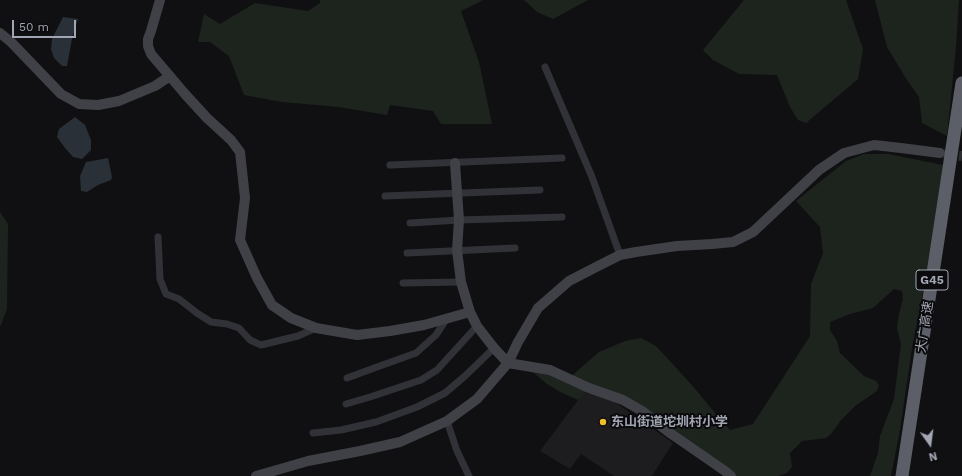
<!DOCTYPE html>
<meta charset="utf-8">
<style>
body{margin:0}
#map{position:relative;width:962px;height:476px;overflow:hidden;background:#101012;font-family:"Work Sans",sans-serif}
canvas{display:block}
.north{position:absolute;left:910px;top:424px;width:40px;height:40px;-webkit-text-stroke:3px #0b0b0d;paint-order:stroke;rotate:166deg;font-size:11px;font-weight:700;line-height:16px;text-align:center;color:#a2a5b2}
.north::after{content:'';display:block;margin:auto;width:14px;height:18px;background:#a2a5b2;clip-path:polygon(50% 0,100% 100%,50% 72%,0 100%)}
.scale{position:absolute;left:12px;top:20px;width:64px;height:18px;box-sizing:border-box;border:2px solid #a2a5b2;border-top:0;padding-left:5px;font-size:12px;line-height:14px;white-space:nowrap;color:#a2a5b2;-webkit-text-stroke:3px #0b0b0d;paint-order:stroke}
</style>
<div id="map">
<canvas width="962" height="476"></canvas>
<div class="north">N</div>
<div class="scale">50 m</div>
</div>
<script>
const ctx = document.querySelector('canvas').getContext('2d');
ctx.lineJoin = 'round';
function fillPath(path, color) { ctx.fillStyle = color; ctx.fill(path, 'evenodd'); }
const toPath = rows => new Path2D(rows.map(r => 'M' + r).join(''));
function strokePath(path, color, width, dash) { ctx.strokeStyle = color; ctx.lineWidth = width; ctx.lineCap = dash ? 'butt' : 'round'; ctx.setLineDash(dash || []); ctx.stroke(path); }
function write(font, color, halo, rows, align = 'center') {
  ctx.font = font + ' "Work Sans","Noto Sans SC",sans-serif'; ctx.lineWidth = 4; ctx.setLineDash([]); ctx.textBaseline = 'middle'; ctx.strokeStyle = halo; ctx.fillStyle = color; for (const [text, x, y, turn = 0] of rows) {
    ctx.save(); ctx.translate(x, y); ctx.rotate((+turn || 0) * Math.PI / 180); ctx.textAlign = isNaN(turn) ? turn : align; if (halo) ctx.strokeText(text, 0, 0); ctx.fillText(text, 0, 0); ctx.restore();
  }
}
fillPath(toPath([
 [584,392,615,402,673,443,652,476,614,476,581,454,570,469,540,451]
]), '#1d1c1f');
fillPath(toPath([
 [320,0,483,0,461,11,479,62,492,124,441,124,433,111,390,105,387,115,339,107,282,102,244,95,229,56,210,42,198,42,204,14,220,24,255,3,308,11,320,3],
 [524,0,588,0,553,19,537,12],
 [744,0,846,0,863,49,858,79,806,123,798,120,790,107,777,75,739,74,713,60,703,50],
 [875,0,959,0,956,47,947,136,922,123,919,97,907,80,887,47],
 [864,154,888,154,943,165,927,272,912,348,900,430,891,476,870,476,878,453,880,436,894,399,901,344,897,328,899,314,903,299,902,291,894,289,873,308,850,314,830,322,830,330,837,341,840,353,864,376,876,381,879,385,877,391,855,406,841,420,831,434,826,438,802,441,790,453,792,467,787,473,778,476,731,476,642,411,589,388,578,400,560,392,547,384,529,369,568,379,599,352,625,341,641,338,656,346,691,384,715,413,730,430,753,424,810,336,811,284,823,253,820,227,796,201,846,161],
 [0,212,8,224,7,309,0,327]
]), '#1d241e');
fillPath(toPath([
 [63,17,78,19,72,39,67,66,62,66,54,58,51,49,52,39],
 [75,117,85,125,91,140,91,150,82,159,73,157,65,148,57,137,59,129],
 [108,158,112,177,111,180,98,185,87,192,81,191,80,176,86,162]
]), '#293037');
strokePath(toPath([
 [944,154,962,156]
]), '#2d2e32', 10, [10, 5]);
strokePath(toPath([
 [545,67,592,177,620,255],
 [390,165,562,158],
 [385,196,540,190],
 [410,223,459,220,562,217],
 [158,237,160,279,166,294,179,299,197,313,211,322,227,324,239,328,250,340,261,345,298,336,316,328],
 [407,253,515,248],
 [403,283,461,282],
 [347,378,377,367,416,353,436,335,447,318],
 [346,404,370,397,421,380,437,370,477,326],
 [447,421,457,451,469,476],
 [313,433,341,430,376,422,417,407,445,393,465,376,494,348]
]), '#313237', 7);
strokePath(toPath([
 [160,0,151,31,148,39,148,46,151,54,185,94,207,118,231,140,240,152,245,198,240,240,257,278,272,305,291,318,316,328,357,335,390,331,424,325,470,312],
 [0,33,11,42,61,94,79,104,98,105,119,101,155,86,170,76],
 [455,163,459,220,457,250,461,282,470,312,477,326,494,348,508,363,550,370,589,388,623,400,642,411,670,433,725,471,731,476],
 [256,476,308,461,360,451,400,442,447,421,477,399,508,363,518,342,538,308,569,281,604,263,620,255,636,252,677,246,712,244,733,242,753,232,819,170,844,153,874,145,901,148,940,153]
]), '#3f4147', 10);
strokePath(toPath([
 [902,476,962,83]
]), '#5d5f68', 13);
for (const [x, y, r, color] of [
 [603,422,4,"#efbe2b"]
]) { const dot = new Path2D(); dot.arc(x, y, r, 0, 2 * Math.PI); ctx.fillStyle = color; ctx.fill(dot); strokePath(dot, '#0b0b0d', 1.5); }
for (const [x, y, w] of [
 [932,280,32]
]) { const box = new Path2D(); box.roundRect(x - w / 2, y - 10, w, 20, 3); ctx.fillStyle = '#0b0b0d'; ctx.fill(box); strokePath(box, '#a2a5b2', 1); }
write('bold 12px', '#a2a5b2', null, [
 ["G45",932,280]
]);
write('13px', '#a2a5b2', '#0b0b0d', [
 ["大广高速",925,327,-81]
]);
write('bold 13px', '#a2a5b2', '#0b0b0d', [
 ["东山街道坨圳村小学",611,422]
], 'left');
</script>
